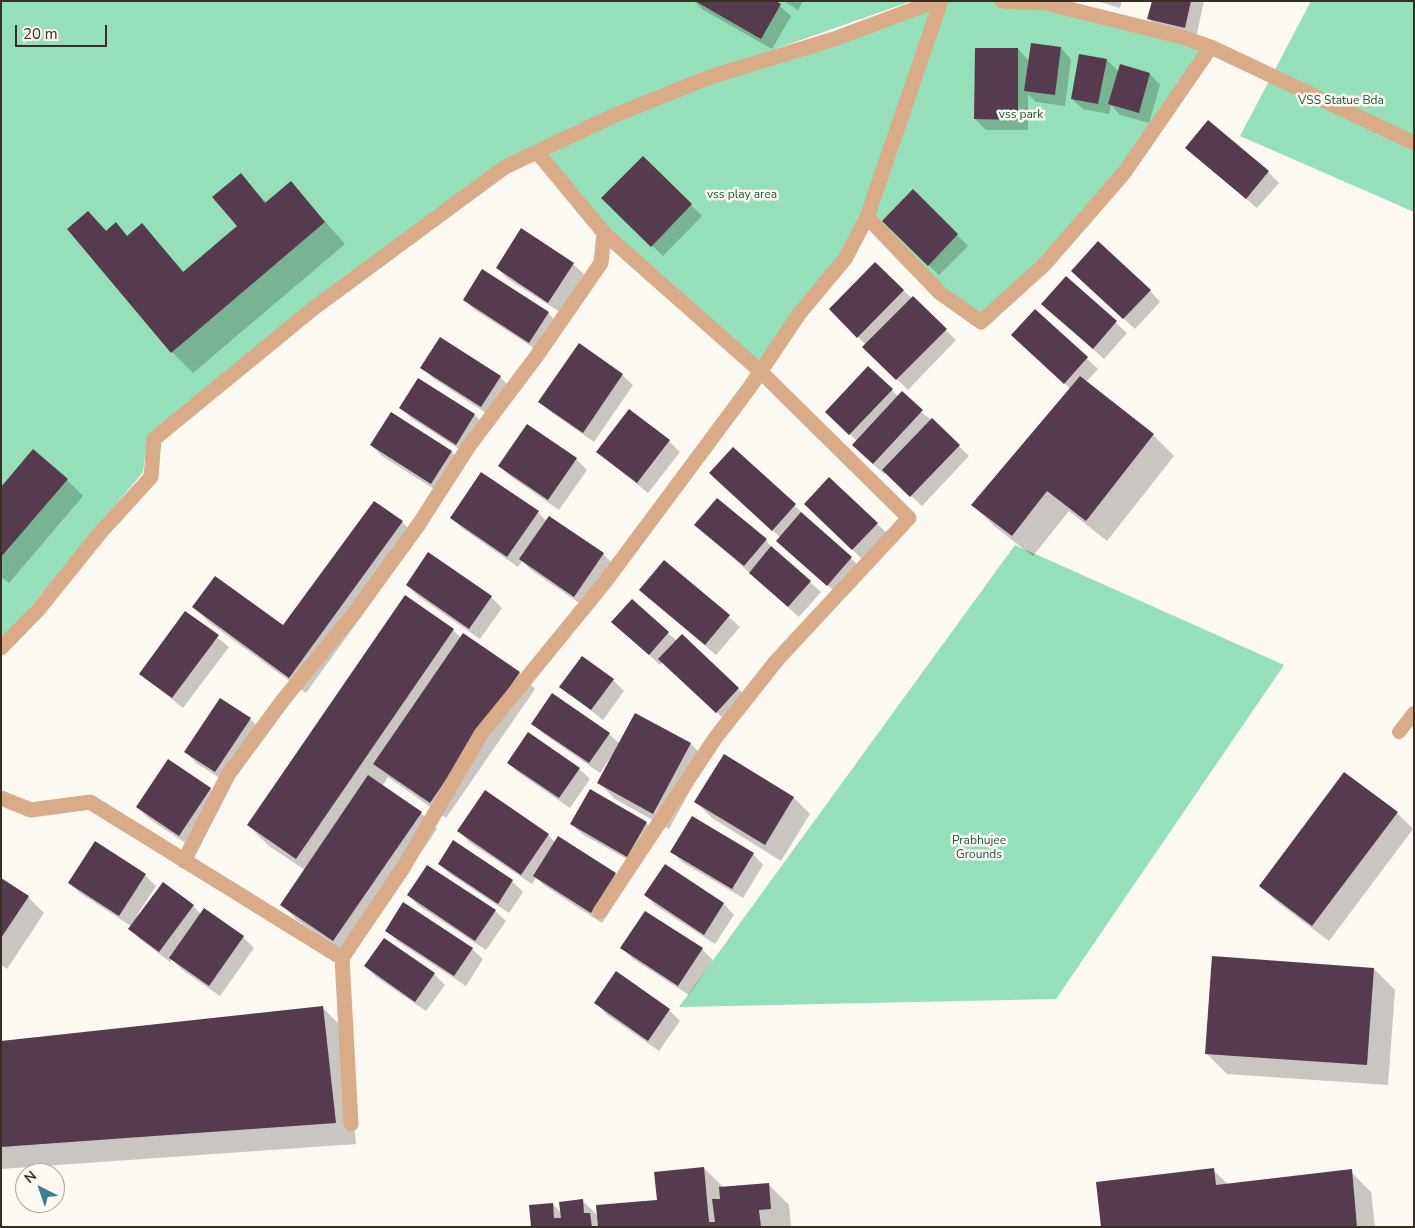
<!DOCTYPE html>
<style>
body{margin:0}
#map{position:relative;width:1415px;height:1228px;overflow:hidden;background:#fcf8f2;font-family:"Nunito Sans",sans-serif}
canvas{display:block}
.frame{position:absolute;inset:0;border:2px solid #362f22;pointer-events:none}
.north{position:absolute;left:15px;top:1163px;width:50px;height:50px;box-sizing:border-box;background:#fcf8f2;border:1px solid #ada89f;border-radius:50%;rotate:319deg;font-size:14px;font-weight:700;line-height:20px;text-align:center;color:#362f22}
.north::after{content:'';display:block;margin:auto;width:18px;height:22px;background:#3c7d90;clip-path:polygon(50% 0,100% 100%,50% 72%,0 100%)}
.scale{position:absolute;left:15px;top:25px;width:92px;height:22px;box-sizing:border-box;border:2px solid #362f22;border-top:0;padding-left:6px;font-size:15px;line-height:18px;white-space:nowrap;color:#362f22;-webkit-text-stroke:4px #fcf8f2;paint-order:stroke}
</style>
<div id="map">
<canvas width="1415" height="1228"></canvas>
<div class="frame"></div>
<div class="north">N</div>
<div class="scale">20 m</div>
</div>
<script>
const ctx = document.querySelector('canvas').getContext('2d');
ctx.lineJoin = 'round';
function fillPath(path, color) { ctx.fillStyle = color; ctx.fill(path, 'evenodd'); }
const toPath = rows => new Path2D(rows.map(r => 'M' + r).join(''));
function strokePath(path, color, width, dash) { ctx.strokeStyle = color; ctx.lineWidth = width; ctx.lineCap = dash ? 'butt' : 'round'; ctx.setLineDash(dash || []); ctx.stroke(path); }
function write(font, color, halo, rows, align = 'center') {
  ctx.font = font + ' "Nunito Sans",sans-serif'; ctx.lineWidth = 5; ctx.setLineDash([]); ctx.textBaseline = 'middle'; ctx.strokeStyle = halo; ctx.fillStyle = color; for (const [text, x, y, turn = 0] of rows) {
    ctx.save(); ctx.translate(x, y); ctx.rotate((+turn || 0) * Math.PI / 180); ctx.textAlign = isNaN(turn) ? turn : align; if (halo) ctx.strokeText(text, 0, 0); ctx.fillText(text, 0, 0); ctx.restore();
  }
}
fillPath(toPath([
 [1,1,912,1,744,60,575,126,329,289,147,439,143,472,1,642],
 [941,1,1061,1,1209,47,1163,112,1078,221,979,321,867,217],
 [1311,1,1414,1,1414,212,1240,136],
 [936,5,867,206,841,256,759,365,606,231,540,152,704,85],
 [1015,545,1284,665,1056,999,679,1007]
]), '#96e0b9');
fillPath(toPath([
 [694,1,774,1,791,16,772,49,702,9],
 [784,1,803,1,798,10],
 [1097,1,1122,1,1120,8],
 [1153,1,1204,1,1196,38,1159,29,1149,19],
 [1061,48,1071,59,1065,106,1036,102,1028,94,1028,130,986,130,975,119,1018,49,1029,61],
 [1107,60,1119,72,1150,74,1160,85,1149,123,1120,115,1111,105,1109,114,1083,109,1072,99],
 [643,158,702,216,663,256,603,198],
 [1198,158,1268,172,1279,183,1257,208],
 [240,175,267,203,291,183,345,244,193,373,172,352,88,212,107,231,116,224,128,237,142,225,184,272,239,227],
 [913,191,968,246,939,275,883,221],
 [573,264,584,274,560,312,508,279,497,268],
 [875,264,956,340,908,390,864,347,866,345,830,309],
 [1066,278,1127,333,1104,359,1043,304],
 [1083,282,1150,291,1160,302,1135,329],
 [464,300,548,313,559,324,540,352,475,310],
 [1035,311,1098,369,1086,382,1153,435,1174,456,1107,541,1069,511,1033,556,994,526,973,505,1071,389,1023,346],
 [868,367,899,397,932,420,969,456,922,506,886,472,884,474,864,456,857,441,838,423],
 [422,368,500,377,511,388,492,417,433,378],
 [622,375,633,385,594,442,551,412,540,402],
 [419,379,475,415,485,426,467,454,411,418,400,407],
 [392,414,452,452,462,463,442,494,382,456,371,445],
 [669,441,680,452,648,493,597,452],
 [733,448,862,569,839,595,788,551,780,537,721,484],
 [576,459,587,470,559,510,510,476,499,466],
 [67,480,83,496,9,583,1,577,1,489],
 [538,512,546,521,603,554,614,565,585,607,531,570,522,561,518,567,462,528,451,518],
 [816,515,877,524,888,534,863,560],
 [402,522,418,538,306,693,210,623,194,607,283,627],
 [696,525,766,540,775,552,821,592,799,617],
 [664,561,740,627,716,655,640,590],
 [407,585,491,597,502,608,480,639,418,596],
 [632,601,677,641,682,636,749,699,728,723,663,662,660,665,624,632],
 [186,613,229,647,183,708,140,674],
 [453,630,461,638,519,673,535,689,446,818,388,777,382,786,421,813,437,829,350,957,297,920,281,904,305,870,269,846,248,825],
 [613,680,624,691,603,720,560,686],
 [636,715,691,744,707,760,669,829,615,799,599,783,612,759,610,758,600,773,544,734,533,724,609,734,620,744],
 [250,719,261,730,226,782,196,763,186,752],
 [724,756,794,798,810,814,781,861,712,818,696,802],
 [168,761,210,789,221,800,190,846,148,818,137,807],
 [508,763,579,769,590,779,570,808,519,773],
 [590,791,646,823,657,834,639,866,582,834,571,824],
 [1397,813,1413,829,1329,941,1277,902,1261,886],
 [459,831,548,835,556,843,559,838,615,874,626,885,602,923,545,886,536,878,532,884,469,842],
 [453,842,512,881,523,892,509,913,450,874,439,863],
 [672,851,753,854,763,865,743,898,682,862],
 [665,866,724,904,734,915,715,944,656,906,645,895],
 [145,875,156,886,137,915,138,916,193,906,201,914,243,937,254,948,220,996,181,969,172,959,170,962,140,939,129,928,131,926,80,893,70,883],
 [1,880,28,897,44,913,7,969,1,965],
 [408,895,495,911,506,921,486,950,419,906],
 [387,930,472,949,483,959,466,986,397,941],
 [622,948,702,949,713,960,689,995,633,959],
 [366,966,434,974,445,985,426,1011,376,977],
 [1374,969,1395,990,1388,1085,1227,1074,1206,1053],
 [616,973,669,1010,680,1021,659,1051,606,1014,596,1003],
 [323,1008,344,1029,356,1144,1,1169,1,1042],
 [704,1168,724,1188,768,1184,789,1205,791,1227,532,1227,553,1204,562,1214,583,1201,598,1216,658,1201],
 [1213,1170,1228,1184,1350,1171,1371,1192,1375,1227,1103,1227]
]), '#0003');
fillPath(toPath([
 [695,1,776,1,781,4,761,39],
 [1152,1,1191,1,1185,28,1147,19],
 [1031,43,1061,47,1055,95,1024,91],
 [975,48,1018,48,1018,120,974,119],
 [1079,54,1107,59,1098,104,1071,99],
 [1120,64,1150,73,1139,113,1108,104],
 [1208,120,1269,171,1246,199,1185,148],
 [643,156,692,204,651,247,601,198],
 [241,173,265,203,291,181,325,222,171,353,67,229,88,211,106,231,116,222,127,236,142,223,183,272,237,226,212,197],
 [913,189,958,234,928,266,882,221],
 [521,228,574,263,548,303,496,268],
 [1098,241,1151,290,1123,319,1071,271],
 [875,262,904,290,857,338,829,309],
 [482,269,549,312,529,343,463,300],
 [1066,276,1117,321,1093,349,1041,304],
 [913,296,947,329,896,380,862,347],
 [1035,309,1088,357,1064,384,1011,335],
 [440,337,501,376,481,407,420,368],
 [579,343,623,374,583,433,538,402],
 [868,366,893,389,849,435,825,412],
 [1080,376,1154,434,1086,521,1047,491,1012,536,971,505],
 [418,378,475,414,456,445,399,408],
 [902,391,923,410,873,464,852,445],
 [629,409,670,440,637,483,596,452],
 [391,412,452,451,431,484,370,445],
 [932,418,960,445,910,497,882,470],
 [527,424,577,458,548,500,498,466],
 [733,447,796,504,772,531,709,473],
 [33,449,68,479,1,557,1,487],
 [481,472,539,511,507,557,450,518],
 [829,477,878,523,852,550,804,504],
 [717,498,767,539,744,566,694,525],
 [374,501,403,521,289,678,192,607,215,576,283,625],
 [801,512,852,557,827,586,776,541],
 [549,516,604,553,574,597,519,559],
 [771,546,811,581,788,607,749,573],
 [428,552,492,596,469,629,406,585],
 [664,560,730,615,705,645,639,590],
 [405,595,454,629,296,859,247,825],
 [632,599,669,632,649,655,611,622],
 [185,611,219,635,172,698,139,674],
 [463,633,520,672,430,803,373,764],
 [682,634,739,688,716,713,658,659],
 [582,656,614,679,591,710,559,687],
 [552,693,610,733,589,763,531,724],
 [220,698,251,718,215,772,184,752],
 [635,713,691,743,653,814,597,783],
 [528,732,580,768,559,798,507,763],
 [724,754,794,797,765,845,694,802],
 [168,759,211,788,179,836,136,807],
 [1344,772,1398,812,1312,926,1259,886],
 [368,775,422,812,333,941,280,905],
 [590,789,647,822,627,857,570,824],
 [485,790,549,834,521,875,457,831],
 [692,816,754,853,732,889,670,852],
 [558,836,616,873,591,913,533,876],
 [453,840,513,880,498,904,438,864],
 [95,841,146,874,119,916,68,883],
 [665,864,724,903,704,935,644,895],
 [427,865,496,910,475,941,407,895],
 [1,878,29,896,1,938],
 [163,882,194,905,159,952,128,929],
 [403,902,473,948,454,976,385,931],
 [204,908,244,936,209,986,169,958],
 [645,911,703,948,678,986,620,948],
 [384,938,435,973,415,1002,364,966],
 [1212,956,1374,968,1367,1065,1205,1054],
 [616,971,670,1009,648,1041,594,1003],
 [323,1006,336,1123,1,1147,1,1041],
 [704,1167,709,1222,715,1222,712,1199,720,1199,719,1187,769,1183,771,1209,759,1210,761,1227,598,1227,596,1205,657,1200,654,1172],
 [1214,1168,1216,1185,1352,1169,1357,1227,1101,1227,1096,1182],
 [583,1199,584,1213,590,1213,592,1227,531,1227,529,1205,553,1203,554,1218,561,1218,559,1202]
]), '#563a4d');
strokePath(toPath([
 [1399,732,1414,713]
]), '#d9ab89', 14);
strokePath(toPath([
 [1002,1,1045,3,1182,37,1211,47,1414,143],
 [867,217,940,293,981,322,1044,265,1124,173,1211,47],
 [1,648,38,610,100,533,151,477,154,439,314,308,505,167,613,116,710,77,834,39,936,1],
 [1,798,31,810,90,802,342,958],
 [184,861,228,775,283,700,352,616,419,524,469,446,536,357,601,263,604,233,537,152],
 [600,912,716,737,777,660,909,518,760,371,604,233],
 [351,1124,342,958,403,868,481,734,605,582,750,387,799,314,845,259,867,217,941,1]
]), '#d9ab89', 15);
write('12px', '#1a573c', '#fcf8f2', [
 ["VSS Statue Bda",1341,101],
 ["vss park",1021,115],
 ["vss play area",742,195],
 ["Prabhujee",979,841],
 ["Grounds",979,855]
]);
</script>
